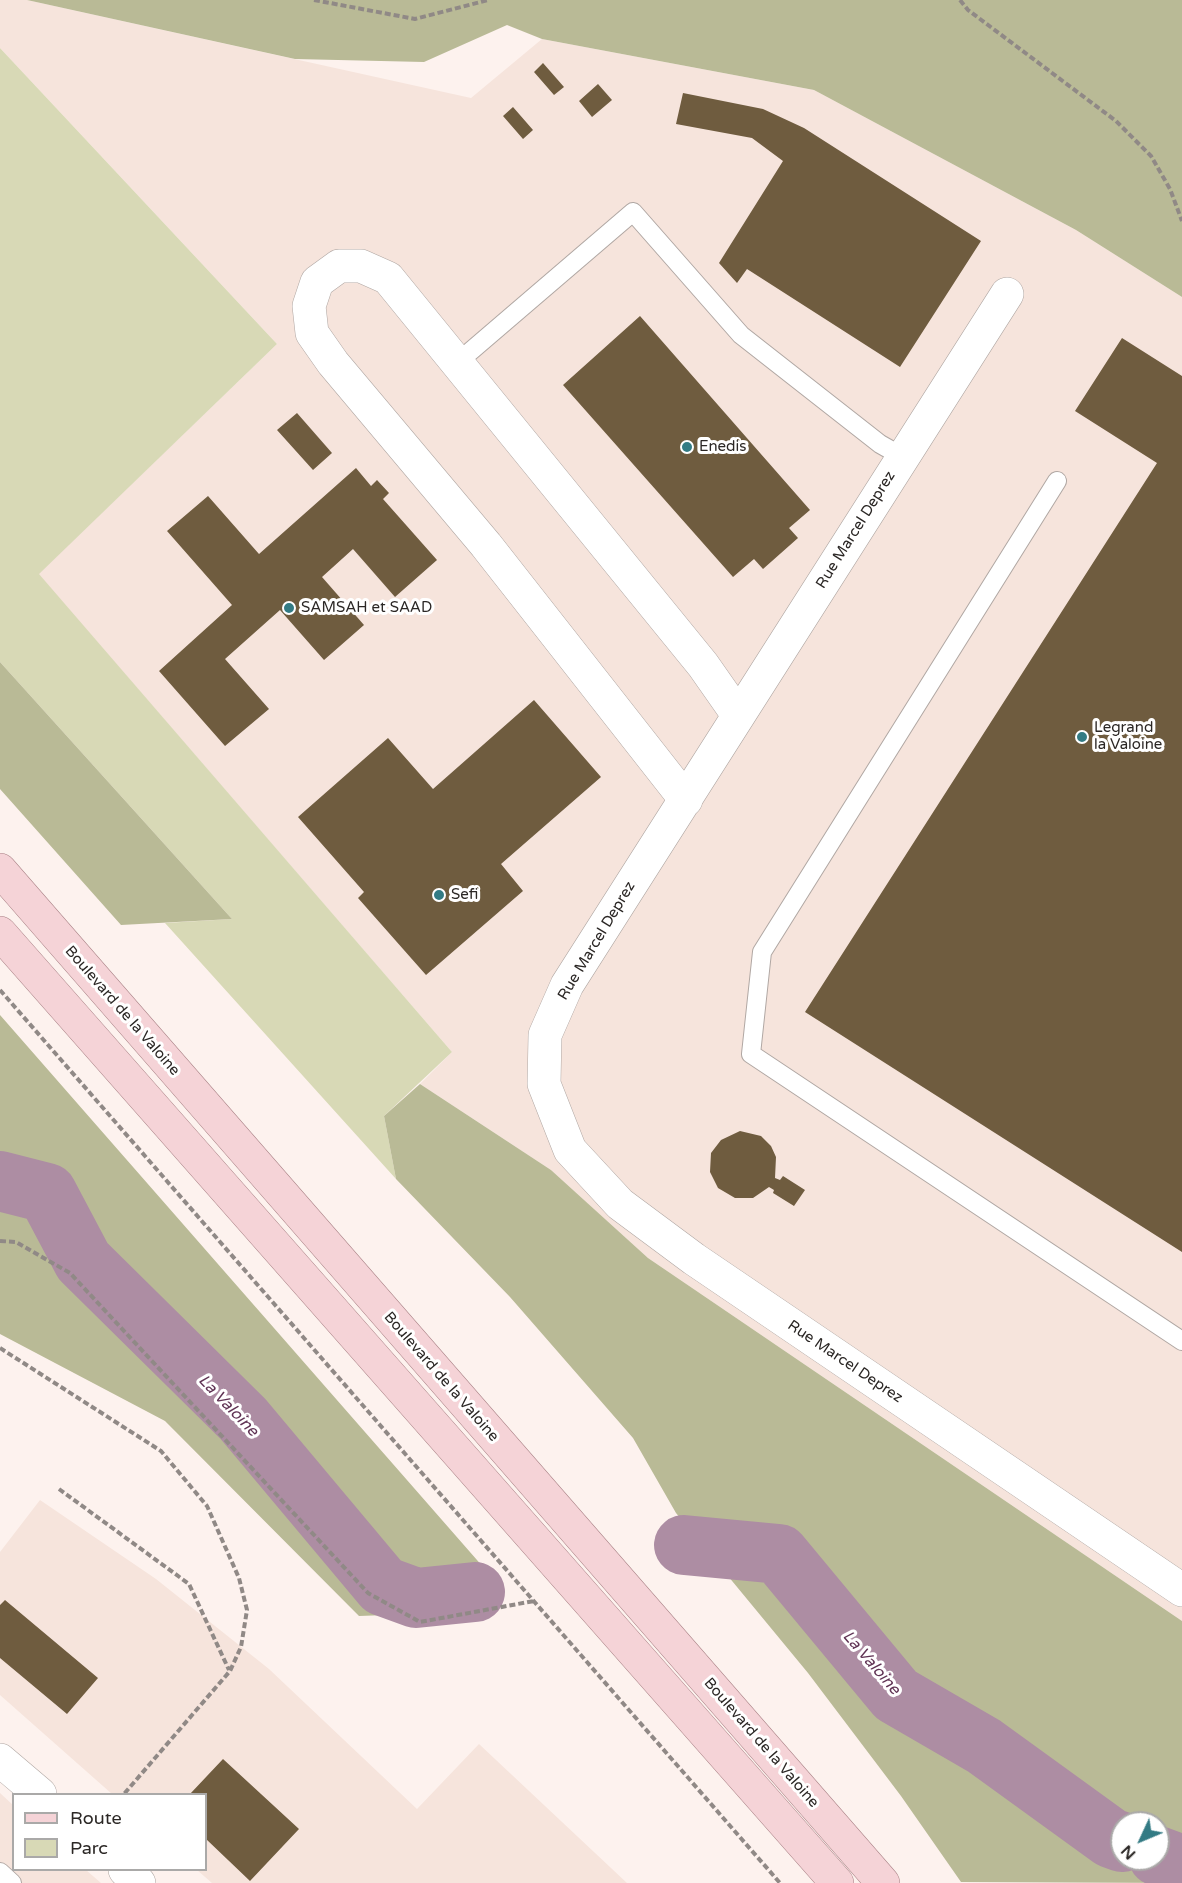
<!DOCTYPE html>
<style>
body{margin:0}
#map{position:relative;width:1182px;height:1883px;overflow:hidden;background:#fdf2ee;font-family:"Varela Round",sans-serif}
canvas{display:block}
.legend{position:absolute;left:12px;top:1793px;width:195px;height:78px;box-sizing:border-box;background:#fff;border:2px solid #aaa9a8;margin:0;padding:8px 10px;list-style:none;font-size:18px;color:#2b2725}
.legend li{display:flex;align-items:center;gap:12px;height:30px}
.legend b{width:30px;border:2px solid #aaa9a8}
.north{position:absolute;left:1110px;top:1811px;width:60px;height:60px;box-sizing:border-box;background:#fff;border:2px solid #aaa9a8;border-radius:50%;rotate:226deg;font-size:16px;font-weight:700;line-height:24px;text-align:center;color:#2b2725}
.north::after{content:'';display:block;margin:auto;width:21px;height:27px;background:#337b84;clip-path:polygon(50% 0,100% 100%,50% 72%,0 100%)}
</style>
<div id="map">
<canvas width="1182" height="1883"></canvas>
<ul class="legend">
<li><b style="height:8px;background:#f5d3d7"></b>Route</li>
<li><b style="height:16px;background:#d8d9b6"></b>Parc</li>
</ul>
<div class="north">N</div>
</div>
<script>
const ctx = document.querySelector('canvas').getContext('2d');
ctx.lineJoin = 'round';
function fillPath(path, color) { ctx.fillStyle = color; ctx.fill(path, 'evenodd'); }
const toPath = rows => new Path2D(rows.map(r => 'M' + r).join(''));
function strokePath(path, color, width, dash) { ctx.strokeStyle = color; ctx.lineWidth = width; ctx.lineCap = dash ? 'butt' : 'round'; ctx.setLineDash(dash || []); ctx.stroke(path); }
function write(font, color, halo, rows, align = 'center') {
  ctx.font = font + ' "Varela Round",sans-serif'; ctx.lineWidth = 6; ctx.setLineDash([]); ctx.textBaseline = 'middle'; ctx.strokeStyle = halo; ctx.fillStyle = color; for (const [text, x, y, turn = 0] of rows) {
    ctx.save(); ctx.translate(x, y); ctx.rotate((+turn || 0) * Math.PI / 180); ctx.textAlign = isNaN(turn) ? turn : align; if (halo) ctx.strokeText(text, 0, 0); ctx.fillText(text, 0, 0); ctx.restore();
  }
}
fillPath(toPath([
 [0,0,27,0,471,98,542,39,814,90,1076,230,1182,297,1182,1621,648,1258,551,1170,420,1084,452,1052,38,574,277,344,0,48],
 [40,1500,156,1579,269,1669,417,1809,479,1744,627,1883,212,1883,197,1870,206,1870,206,1794,112,1794,0,1695,0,1552],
 [0,1793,13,1805,14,1870,86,1870,101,1883,0,1883]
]), '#f6e4dc');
fillPath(toPath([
 [0,48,277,344,39,574,452,1052,384,1116,396,1179,165,923,232,919,0,662]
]), '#d8d9b6');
fillPath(toPath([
 [27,0,1182,0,1182,297,1076,230,814,90,542,39,507,25,424,62,295,59],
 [0,662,232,919,121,925,0,789],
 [0,1015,484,1568,469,1612,359,1616,165,1421,0,1334],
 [420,1084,551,1170,648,1258,1182,1621,1182,1883,961,1882,901,1796,808,1673,676,1513,633,1438,510,1297,396,1179,384,1116],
 [1122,1823,1158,1823,1158,1859,1122,1859]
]), '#b9ba96');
strokePath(toPath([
 [0,1181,47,1193,83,1261,243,1419,383,1586,416,1598,475,1592],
 [684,1545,779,1554,896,1695,984,1746,1111,1838,1122,1842],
 [1158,1856,1182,1865]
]), '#ad8da3', 60);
fillPath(toPath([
 [543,63,564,87,554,95,534,72],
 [598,84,612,100,592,117,579,101],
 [683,93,763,109,804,128,981,241,900,367,747,269,737,283,719,263,783,161,752,138,676,124],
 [513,107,533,130,523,139,503,116],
 [640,316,810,510,789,528,798,538,763,569,754,559,733,577,563,385],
 [1122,338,1182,376,1182,1252,805,1012,1157,463,1075,411],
 [297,413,332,453,313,470,277,430],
 [356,468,371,486,377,480,389,493,383,499,437,560,395,597,353,549,322,577,364,625,324,660,280,610,225,659,269,709,225,746,159,671,232,605,167,531,208,496,259,554],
 [534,700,601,777,501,864,523,891,426,975,358,898,364,892,298,817,388,738,433,789],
 [740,1131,761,1136,771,1146,776,1157,775,1178,780,1180,783,1176,805,1190,794,1206,773,1193,774,1190,769,1187,753,1198,735,1198,718,1188,710,1172,711,1153,721,1140],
 [5,1600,98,1678,67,1714,0,1658,0,1605],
 [223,1759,299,1829,250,1881,206,1839,206,1794,190,1794]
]), '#6f5c3f');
const service = toPath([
 [458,362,633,212,741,335,880,444,903,457],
 [1057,481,762,952,751,1054,1182,1341],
 [0,1872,12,1883]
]);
const minor = toPath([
 [1007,294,567,985,545,1035,544,1084,570,1150,620,1204,694,1259,1182,1590],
 [686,800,486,545,333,363,312,333,309,306,317,282,339,266,361,266,388,278,703,665,738,715],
 [0,1760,40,1794],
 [125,1870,139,1883]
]);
const primary = toPath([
 [0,870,883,1883],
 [0,933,837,1883]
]);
strokePath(service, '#b0a7a3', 20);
strokePath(minor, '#b0a7a3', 34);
strokePath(primary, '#aa8387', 34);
strokePath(toPath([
 [314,0,415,19,488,0],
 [960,0,968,10,1116,121,1151,156,1170,189,1182,221],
 [0,990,780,1883],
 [0,1241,16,1242,70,1273,368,1593,420,1622,534,1601],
 [0,1348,161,1451,207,1506,239,1578,247,1610,241,1647,230,1671,124,1794],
 [59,1489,189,1584,229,1670]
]), '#908986', 4, [6, 3]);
strokePath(service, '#fff', 18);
strokePath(minor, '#fff', 33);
strokePath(primary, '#f5d3d7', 33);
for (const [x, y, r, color] of [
 [687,447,6,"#337b84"],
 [289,608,6,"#337b84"],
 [1082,737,6,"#337b84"],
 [439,895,6,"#337b84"]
]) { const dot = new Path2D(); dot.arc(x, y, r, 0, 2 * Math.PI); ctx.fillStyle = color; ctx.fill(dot); strokePath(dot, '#fff', 2); }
write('15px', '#2b2725', '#fff', [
 ["Enedis",699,447],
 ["SAMSAH et SAAD",301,608],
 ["Legrand",1094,728],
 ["la Valoine",1094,745],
 ["Sefi",451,895]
], 'left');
write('15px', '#2b2725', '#fff', [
 ["Rue Marcel Deprez",856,530,-58],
 ["Rue Marcel Deprez",597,941,-59],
 ["Boulevard de la Valoine",122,1011,49],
 ["Rue Marcel Deprez",845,1362,34],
 ["Boulevard de la Valoine",441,1377,49],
 ["Boulevard de la Valoine",761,1743,49]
]);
write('italic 16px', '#603354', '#fff', [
 ["La Valoine",228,1406,46],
 ["La Valoine",871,1663,49]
]);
</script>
